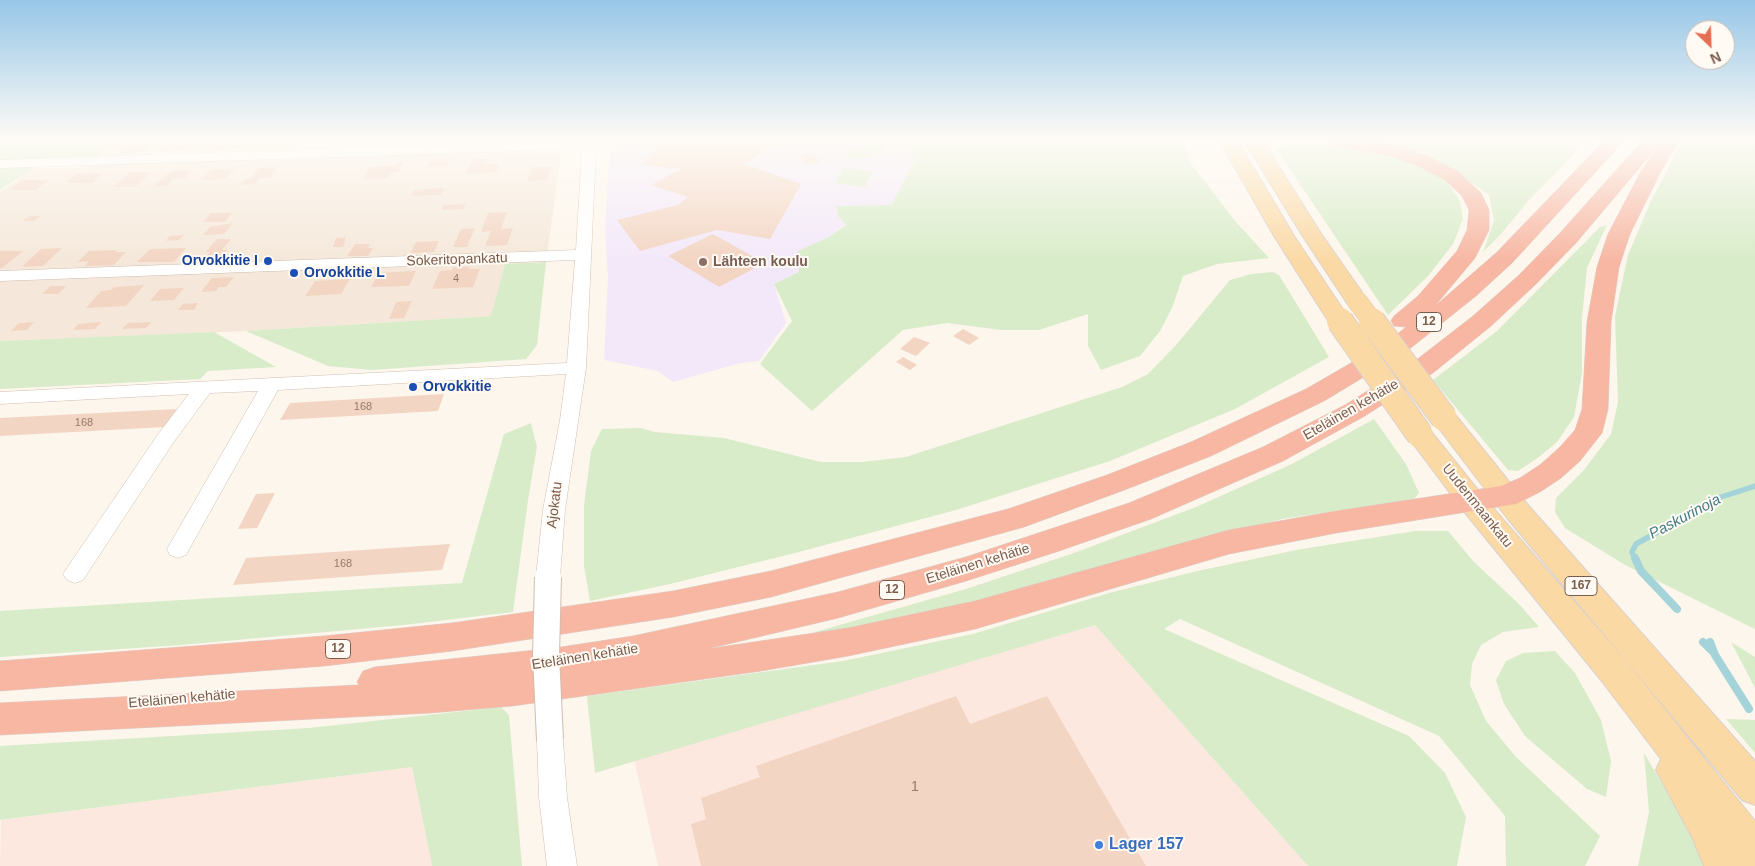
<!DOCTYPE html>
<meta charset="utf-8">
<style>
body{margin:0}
#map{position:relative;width:1755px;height:866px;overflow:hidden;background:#fdf6ec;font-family:Helvetica,sans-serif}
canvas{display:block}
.north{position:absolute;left:1685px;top:20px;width:50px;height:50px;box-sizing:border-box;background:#fffaf3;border:1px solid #cabbb1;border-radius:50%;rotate:156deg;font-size:14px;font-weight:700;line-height:20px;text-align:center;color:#7a5c4d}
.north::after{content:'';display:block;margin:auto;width:18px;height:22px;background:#e76f51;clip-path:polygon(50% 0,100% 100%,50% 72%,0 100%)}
</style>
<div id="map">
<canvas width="1755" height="866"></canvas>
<div class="north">N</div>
</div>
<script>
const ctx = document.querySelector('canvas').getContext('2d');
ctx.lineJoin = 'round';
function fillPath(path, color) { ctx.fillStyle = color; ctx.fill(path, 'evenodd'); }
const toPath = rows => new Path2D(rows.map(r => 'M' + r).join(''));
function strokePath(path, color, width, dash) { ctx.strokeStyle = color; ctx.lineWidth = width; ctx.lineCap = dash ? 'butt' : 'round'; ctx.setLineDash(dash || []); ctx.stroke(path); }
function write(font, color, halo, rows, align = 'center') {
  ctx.font = font + ' Helvetica,sans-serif'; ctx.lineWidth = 4; ctx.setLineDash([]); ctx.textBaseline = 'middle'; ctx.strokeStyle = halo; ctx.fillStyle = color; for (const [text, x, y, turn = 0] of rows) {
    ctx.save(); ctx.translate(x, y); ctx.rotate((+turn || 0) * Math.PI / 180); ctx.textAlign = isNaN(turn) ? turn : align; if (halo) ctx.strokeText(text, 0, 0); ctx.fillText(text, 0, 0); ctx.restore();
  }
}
fillPath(toPath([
 [118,140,559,140,561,154,546,262,505,264,492,316,246,331,0,341,0,192,32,169,86,167]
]), '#f5e8da');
fillPath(toPath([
 [1095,625,1308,866,658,866,634,759],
 [412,767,432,866,0,866,1,820]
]), '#fde8e0');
fillPath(toPath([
 [612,140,903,140,915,160,891,205,836,206,846,224,829,237,798,251,799,272,774,284,786,323,759,361,741,363,673,382,658,371,604,360,608,278,605,228,609,160]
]), '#f3e8fa');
fillPath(toPath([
 [0,140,118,140,99,156,44,158,32,169,0,190],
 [904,140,1182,140,1192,165,1236,222,1269,258,1217,264,1183,276,1172,308,1160,331,1140,356,1101,370,1088,346,1088,314,1039,330,1001,330,947,323,903,330,812,411,760,364,792,321,774,284,799,272,798,251,829,237,846,225,838,216,836,206,891,205,915,160],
 [1374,140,1588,140,1530,199,1501,234,1483,252,1494,221,1489,195,1465,178,1429,157,1389,143],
 [1683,140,1755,140,1755,629,1625,565,1565,528,1555,512,1556,498,1584,470,1611,434,1618,402,1615,316,1628,255,1650,203],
 [1314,144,1356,147,1391,155,1425,168,1447,182,1460,201,1463,219,1453,244,1428,276,1388,315,1277,150,1281,147,1296,145],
 [876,145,880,146,885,153,883,155,855,159,850,158,846,151,848,149],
 [844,168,873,171,865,187,835,183],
 [1607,225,1587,268,1582,317,1582,373,1574,417,1557,442,1539,457,1518,471,1508,470,1433,380,1497,331,1600,227],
 [546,262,537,345,526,359,372,370,328,366,246,331,491,316,505,264],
 [1273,272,1279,275,1329,357,1235,409,1110,461,956,510,795,553,670,584,590,601,584,566,584,505,591,451,602,429,640,428,655,432,724,438,821,462,862,462,906,457,1122,387,1148,374,1177,344,1230,280,1251,274],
 [214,332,276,367,208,371,200,379,0,389,0,341],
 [1374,419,1406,464,1419,493,1414,499,1282,519,1217,536,976,606,818,638,815,632,966,589,1074,553,1196,507,1292,464],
 [531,423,537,447,528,500,513,612,404,625,181,645,0,657,0,611,462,583,504,434],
 [1415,531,1448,531,1473,561,1519,604,1539,627,1503,632,1481,645,1472,664,1470,685,1486,721,1516,757,1600,836,1585,866,1506,866,1505,816,1439,736,1180,619,1164,629,1409,736,1445,773,1466,817,1457,866,1308,866,1095,625,595,773,587,696,843,661,973,634,1109,593,1193,572,1296,550],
 [1731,642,1755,657,1755,688],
 [1555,651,1575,673,1601,720,1611,761,1606,797,1587,789,1525,736,1504,704,1496,680,1506,661,1523,653],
 [501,707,509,715,522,866,432,866,412,767,0,820,0,746,309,728],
 [1726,719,1755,720,1755,753],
 [1644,753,1680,814,1706,866,1638,866,1649,812]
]), '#d8ecc9');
strokePath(toPath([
 [1635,559,1632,552,1636,544,1721,497,1755,486]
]), '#a5d3da', 5.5);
strokePath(toPath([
 [1635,558,1641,571,1677,609],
 [1703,642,1712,651],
 [1710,642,1715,655,1749,709]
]), '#a5d3da', 8);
fillPath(toPath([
 [252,140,245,149,213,150,221,141],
 [267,140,301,140,296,147,260,148],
 [426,140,460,140,458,144,423,145],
 [665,140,780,140,744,164,801,184,770,239,717,230,640,251,617,220,678,205,688,197,651,185,681,169,642,165,660,142],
 [177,141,188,141,186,143,197,142,189,150,163,151,171,143],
 [131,142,142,142,139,145,154,144,144,152,118,153],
 [814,153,819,163,805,165,800,155],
 [449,158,447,166,427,167,430,160],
 [473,159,487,159,485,164,499,164,496,172,466,174],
 [404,161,398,172,391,172,388,178,363,179,370,167,395,166,398,162],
 [278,167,271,177,260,178,255,184,241,185,245,179,251,179,259,168],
 [532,167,552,167,547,180,527,181],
 [212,169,235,169,225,179,201,180],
 [192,170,184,179,172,179,167,186,153,186,171,171],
 [130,172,151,172,135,187,114,187],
 [103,173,93,183,66,183,76,174],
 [22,180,49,180,36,190,10,190],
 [444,188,441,195,411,196,414,190],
 [466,204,463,209,441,210,444,205],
 [507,212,501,229,513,228,507,245,485,246,491,231,481,232,488,213],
 [211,213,232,213,225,222,203,222],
 [30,216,41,216,34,221,22,221],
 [233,223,224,234,203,235,210,227],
 [475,228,467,247,453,247,461,229],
 [713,234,761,261,752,266,755,268,719,287,668,256],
 [184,235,179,240,166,241,170,236],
 [346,237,343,247,333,247,336,238],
 [217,239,231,239,222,250,228,250,221,258,204,258,210,252,206,252],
 [439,241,434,252,410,253,416,242],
 [355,244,370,244,368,248,373,248,368,256,347,256],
 [62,248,43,266,22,267,41,249],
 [186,248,174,262,137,262,150,249],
 [117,250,115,252,126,252,114,265,85,266,89,261,78,262,89,251],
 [0,251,23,251,2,268,0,268],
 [453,267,470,267,468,269,480,269,473,287,432,289,440,271,452,270],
 [416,271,409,286,371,287,379,273],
 [234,277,226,287,219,287,216,291,201,292,212,278],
 [350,279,341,294,305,296,315,281],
 [144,285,126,306,86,308,101,291,111,290,115,287],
 [50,286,66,286,58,294,42,294],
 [184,288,174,300,150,301,160,289],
 [412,301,404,318,389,319,396,302],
 [198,303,194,310,178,310,183,304],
 [34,322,27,330,11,331,19,323],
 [101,322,95,329,73,330,78,324],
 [151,322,146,328,122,329,128,323],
 [963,329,979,338,969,345,953,336],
 [914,337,930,343,916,356,900,349],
 [903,357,917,365,910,370,896,362],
 [444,394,438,411,280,420,290,403],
 [177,409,165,427,0,436,0,418],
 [275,493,257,528,238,529,256,494],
 [450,544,442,570,233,585,246,558],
 [956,696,970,724,1047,696,1146,866,701,866,691,824,706,819,701,798,760,777,756,766]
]), '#f3d5c3');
const minor = toPath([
 [579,140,636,140,629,144,596,148,586,368,565,510,560,577,556,584,548,586,540,584,536,577,543,510,560,420,566,374,278,390,186,555,178,558,170,555,167,549,258,391,210,393,173,443,83,580,75,583,67,580,63,574,67,568,159,433,189,394,0,404,0,392,567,363,575,260,0,281,0,271,576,250,582,149,0,168,0,160,579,140],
 [550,728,560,731,563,740,567,797,577,866,547,866,539,797,537,740,540,731,550,728]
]);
const major = toPath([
 [1219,140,1237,140,1294,236,1346,314,1343,319,1335,321,1327,319,1274,236,1219,140],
 [1244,140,1262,140,1322,235,1368,301,1365,306,1357,308,1349,306,1302,235,1244,140],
 [1444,409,1453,412,1527,504,1755,761,1755,805,1742,800,1507,518,1431,418,1435,412,1444,409],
 [1420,426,1429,429,1482,495,1625,660,1755,821,1755,866,1704,866,1692,837,1656,770,1661,759,1601,680,1462,509,1411,441,1407,435,1411,429,1420,426]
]);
const highway = toPath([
 [1328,140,1373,140,1401,147,1432,158,1459,172,1481,193,1489,210,1489,230,1475,258,1435,306,1496,253,1605,140,1625,140,1512,263,1476,296,1407,351,1324,401,1211,456,1127,489,1024,527,771,597,673,617,452,651,324,666,0,691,0,661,324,636,452,623,673,591,771,571,1008,509,1107,475,1191,442,1306,389,1389,341,1406,327,1394,326,1391,321,1394,316,1418,296,1457,251,1467,230,1469,210,1462,196,1445,180,1418,166,1388,155,1337,146,1330,144,1328,140],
 [1643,140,1680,140,1661,171,1630,234,1619,267,1611,322,1608,409,1602,433,1580,461,1561,478,1540,492,1516,504,1336,533,1229,554,975,629,848,656,761,671,512,706,430,713,0,735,0,703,359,685,357,682,363,671,375,667,555,648,633,636,838,592,966,557,1129,503,1263,447,1345,405,1415,361,1473,316,1519,275,1560,233,1643,140],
 [1658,146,1641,171,1608,234,1597,267,1587,322,1582,409,1575,430,1560,447,1541,464,1520,478,1501,486,1336,511,1229,530,975,601,848,628,707,649,838,618,966,581,1059,551,1151,519,1283,461,1363,417,1433,373,1491,326,1535,285,1576,243,1658,146]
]);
strokePath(minor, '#d1beb0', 1);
strokePath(major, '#dad1cd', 2);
strokePath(highway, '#dad1cd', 1);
fillPath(minor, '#fff');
fillPath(major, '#fbd9a5');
fillPath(highway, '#f7b7a3');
const minorBridge = toPath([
 [548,577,546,655,550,740]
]);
const majorBridgeFar1 = toPath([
 [1357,301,1373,322],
 [1335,314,1341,322]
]);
const majorBridge = toPath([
 [1340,321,1420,435],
 [1372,321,1444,418]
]);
strokePath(minorBridge, '#d1beb0', 28, []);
strokePath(majorBridgeFar1, '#dad1cd', 21, []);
strokePath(majorBridge, '#dad1cd', 28, []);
strokePath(minorBridge, '#fff', 26);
strokePath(majorBridgeFar1, '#fbd9a5', 20);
strokePath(majorBridge, '#fbd9a5', 26);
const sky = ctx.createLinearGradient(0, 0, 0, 262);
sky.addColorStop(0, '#97c7e8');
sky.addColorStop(0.53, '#fefbf6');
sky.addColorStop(1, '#fefbf600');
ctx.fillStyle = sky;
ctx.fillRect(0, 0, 1755, 262);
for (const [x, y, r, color] of [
 [268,261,5,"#1a4fb4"],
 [703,262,5,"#8d6e63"],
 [294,273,5,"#1a4fb4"],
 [413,387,5,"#1a4fb4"],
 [1099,845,5,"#3f7fe0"]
]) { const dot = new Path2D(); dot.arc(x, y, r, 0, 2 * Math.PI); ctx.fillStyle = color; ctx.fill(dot); strokePath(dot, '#fffaf3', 2); }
write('11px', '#987a6a', null, [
 ["4",456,279],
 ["168",363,407],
 ["168",84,423],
 ["168",343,564]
]);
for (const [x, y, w] of [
 [1429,322,25],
 [1581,586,32],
 [892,590,25],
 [338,649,25]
]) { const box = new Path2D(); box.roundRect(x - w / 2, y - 9.5, w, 19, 4); ctx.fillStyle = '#fffaf3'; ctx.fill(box); strokePath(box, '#7a5c4d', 1); }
write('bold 12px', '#7a5c4d', null, [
 ["12",1429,322],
 ["167",1581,586],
 ["12",892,590],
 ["12",338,649]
]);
write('14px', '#7a5c4d', '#fffaf3', [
 ["Sokeritopankatu",457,260,-2],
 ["Eteläinen kehätie",1351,410,-30],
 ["Ajokatu",555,505,-83],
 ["Uudenmaankatu",1477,506,51],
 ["Eteläinen kehätie",978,564,-17],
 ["Eteläinen kehätie",585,657,-9],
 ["Eteläinen kehätie",182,699,-5]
]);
write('bold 14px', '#164399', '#fffaf3', [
 ["Orvokkitie I",258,261,"right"],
 ["Orvokkitie L",304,273],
 ["Orvokkitie",423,387]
], 'left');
write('bold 14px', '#785e54', '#fffaf3', [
 ["Lähteen koulu",713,262]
], 'left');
write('14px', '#987a6a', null, [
 ["1",915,787]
]);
write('italic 15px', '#437c86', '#fffaf3', [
 ["Paskurinoja",1685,517,-28]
]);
write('bold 16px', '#366cbe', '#fffaf3', [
 ["Lager 157",1109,845]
], 'left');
</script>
